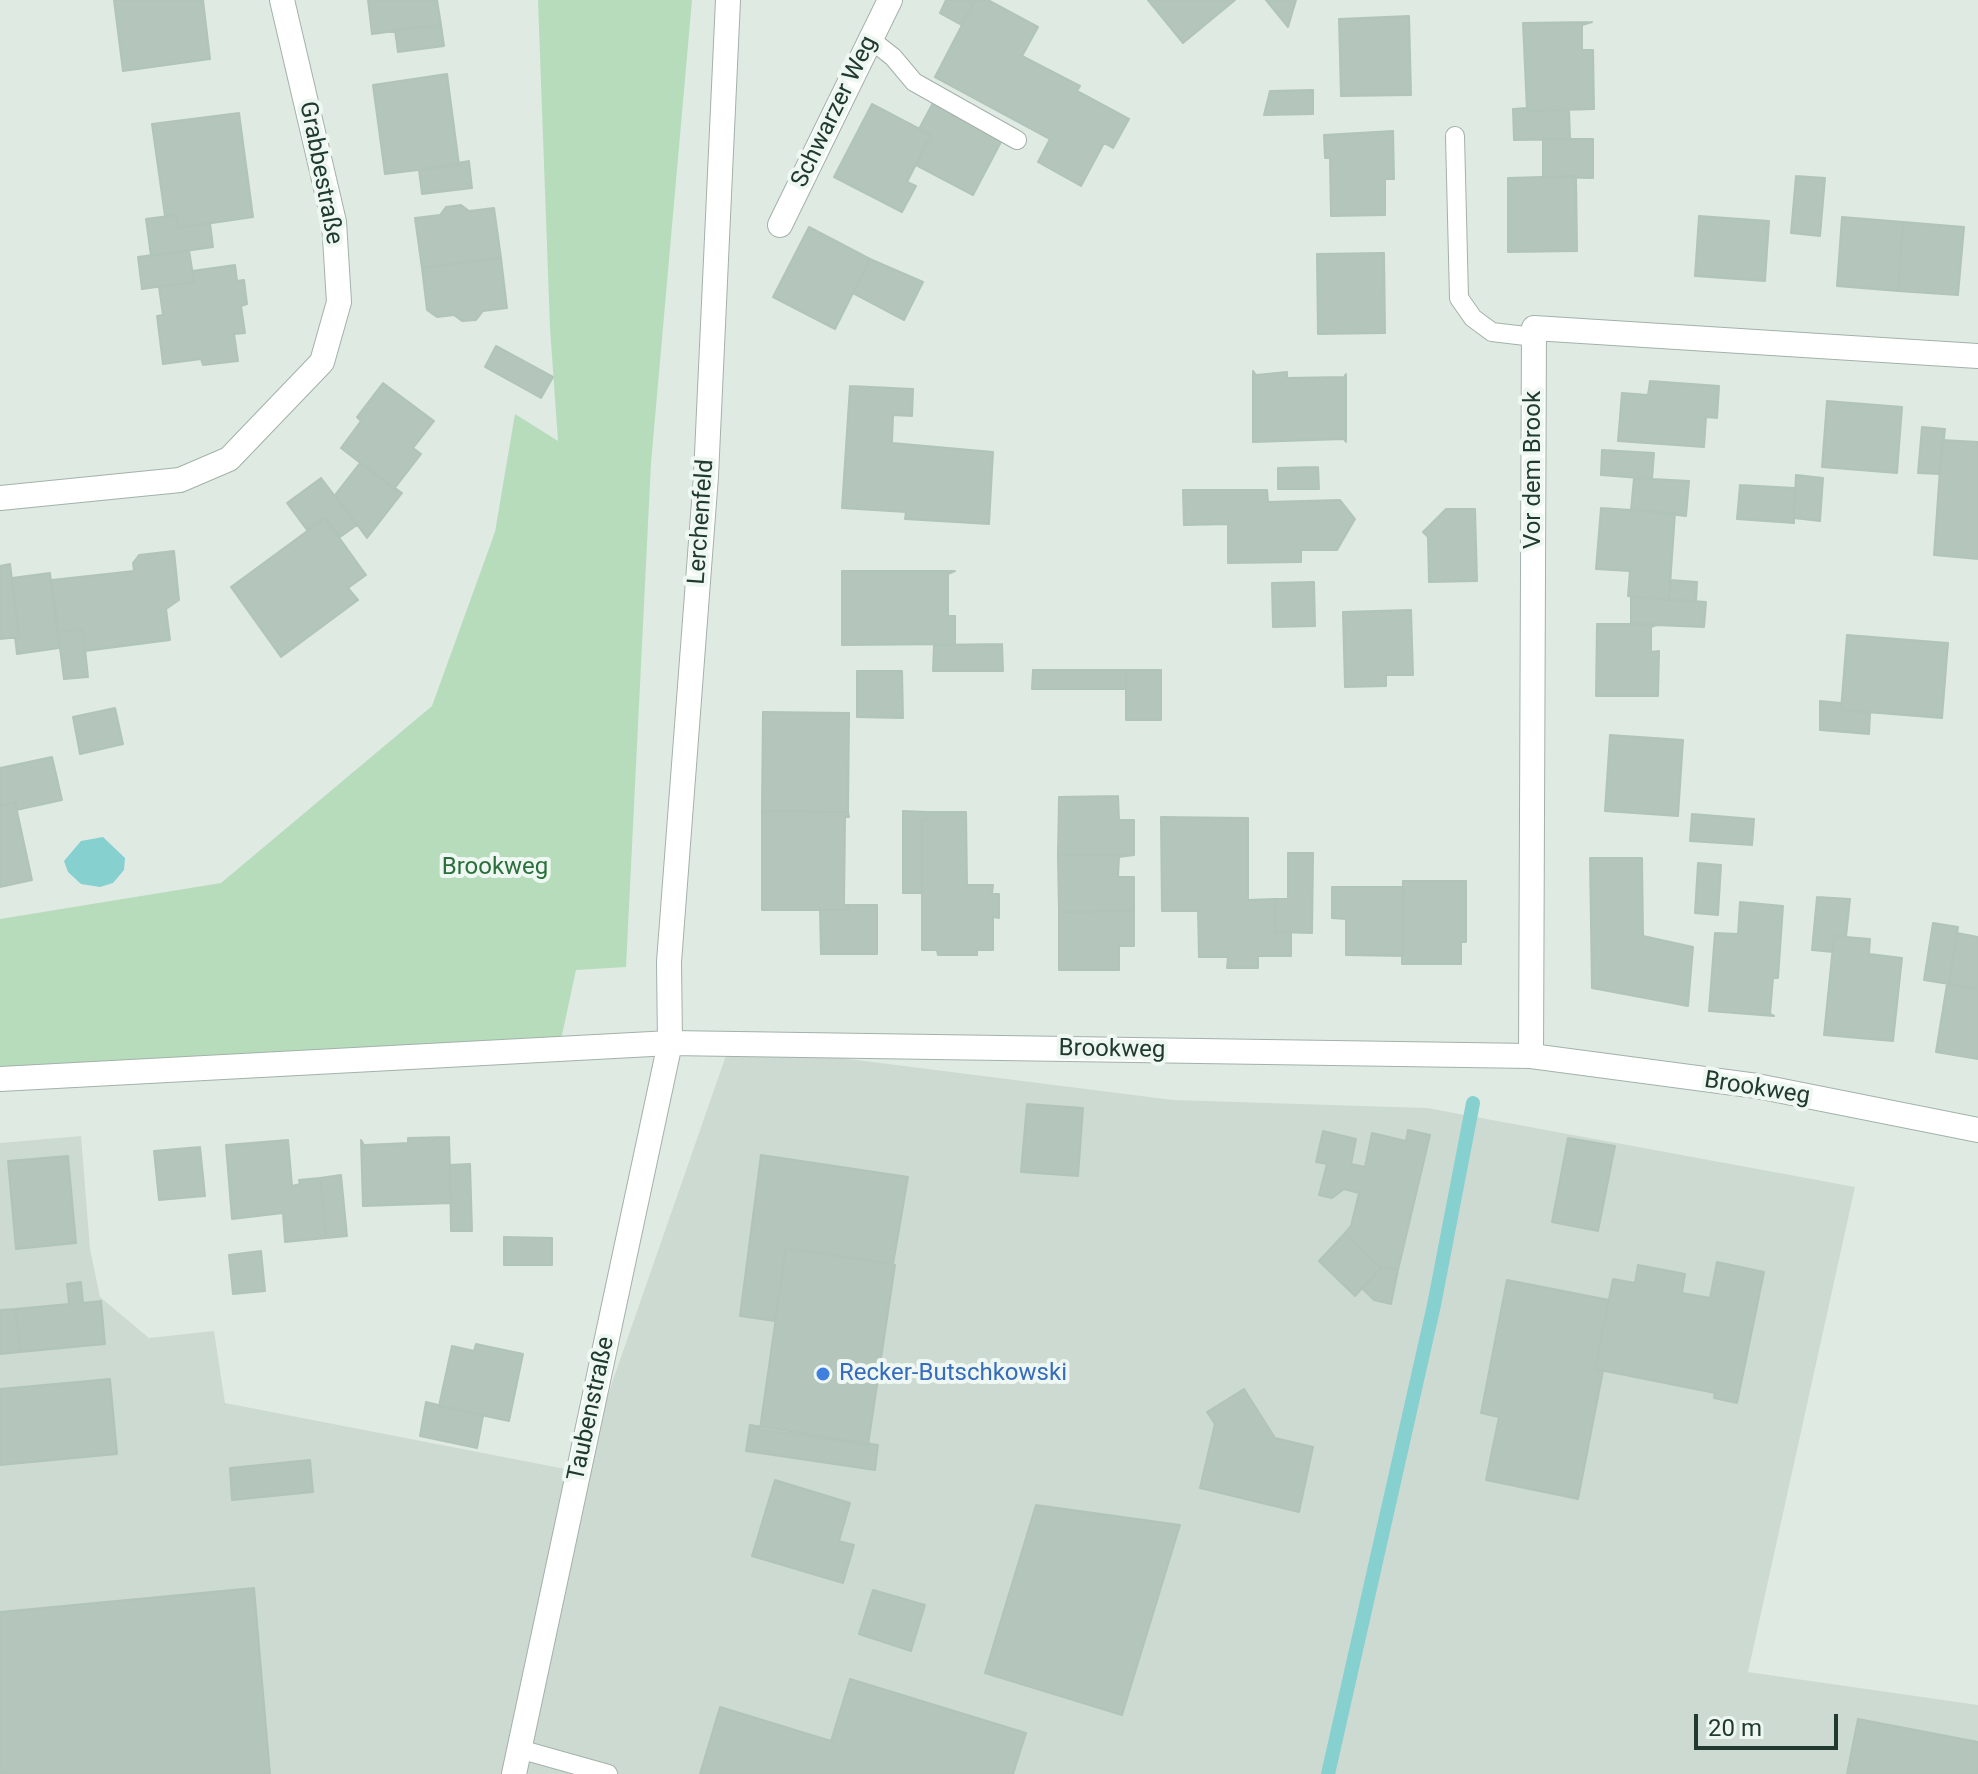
<!DOCTYPE html>
<meta charset="utf-8">
<style>
body{margin:0}
#map{position:relative;width:1978px;height:1774px;overflow:hidden;background:#dfeae3;font-family:Roboto,sans-serif}
canvas{display:block}
.scale{position:absolute;left:1694px;top:1714px;width:144px;height:36px;box-sizing:border-box;border:4px solid #203a2f;border-top:0;padding-left:10px;font-size:24px;line-height:28px;white-space:nowrap;color:#203a2f;-webkit-text-stroke:6px #eff7f2;paint-order:stroke}
</style>
<div id="map">
<canvas width="1978" height="1774"></canvas>
<div class="scale">20 m</div>
</div>
<script>
const ctx = document.querySelector('canvas').getContext('2d');
ctx.lineJoin = 'round';
function fillPath(path, color) { ctx.fillStyle = color; ctx.fill(path, 'evenodd'); }
const toPath = rows => new Path2D(rows.map(r => 'M' + r).join(''));
function strokePath(path, color, width, dash) { ctx.strokeStyle = color; ctx.lineWidth = width; ctx.lineCap = dash ? 'butt' : 'round'; ctx.setLineDash(dash || []); ctx.stroke(path); }
function write(font, color, halo, rows, align = 'center') {
  ctx.font = font + ' Roboto,sans-serif'; ctx.lineWidth = 8; ctx.setLineDash([]); ctx.textBaseline = 'middle'; ctx.strokeStyle = halo; ctx.fillStyle = color; for (const [text, x, y, turn = 0] of rows) {
    ctx.save(); ctx.translate(x, y); ctx.rotate((+turn || 0) * Math.PI / 180); ctx.textAlign = isNaN(turn) ? turn : align; if (halo) ctx.strokeText(text, 0, 0); ctx.fillText(text, 0, 0); ctx.restore();
  }
}
fillPath(toPath([
 [730,1044,1173,1100,1427,1108,1855,1187,1748,1672,1978,1705,1978,1774,0,1774,0,1143,81,1136,90,1249,100,1297,149,1338,214,1331,225,1403,581,1472]
]), '#cddad2');
fillPath(toPath([
 [538,0,692,0,651,463,626,967,576,970,559,1049,0,1079,0,919,221,883,432,706,495,532,515,414,558,441,550,328]
]), '#b7dcbb');
fillPath(toPath([
 [103,837,125,858,124,870,113,883,100,887,81,884,68,872,64,861,81,841]
]), '#86d0d0');
strokePath(toPath([
 [1328,1774,1434,1305,1473,1103]
]), '#86d0d0', 14);
const building = toPath([
 [114,0,203,0,210,59,123,71,114,0],
 [368,0,437,0,441,25,372,34,368,0],
 [946,0,975,0,962,25,940,13,946,0],
 [975,0,988,0,1038,27,1022,56,1080,86,1077,91,1129,119,1113,148,1104,143,1081,186,1038,162,1050,139,935,77,975,0],
 [1148,0,1235,0,1183,43,1148,0],
 [1266,0,1296,0,1288,27,1266,0],
 [1409,16,1411,95,1341,96,1339,19,1409,16],
 [1592,22,1582,25,1582,50,1593,50,1594,109,1527,111,1523,23,1592,22],
 [441,25,444,46,398,52,395,30,441,25],
 [447,74,459,165,385,174,373,85,447,74],
 [1313,90,1313,114,1264,115,1270,91,1313,90],
 [934,101,1002,140,973,195,916,165,931,135,919,129,934,101],
 [872,104,931,135,907,182,916,186,902,212,834,177,872,104],
 [1527,108,1527,111,1569,110,1570,139,1514,140,1513,109,1527,108],
 [239,113,253,217,178,228,176,215,165,216,152,124,239,113],
 [1393,131,1394,179,1385,179,1385,215,1331,216,1330,158,1325,158,1324,135,1393,131],
 [1543,139,1593,139,1593,178,1543,177,1543,139],
 [469,161,472,188,422,194,419,170,469,161],
 [1576,176,1577,251,1508,252,1508,178,1576,176],
 [1796,176,1825,178,1820,236,1791,233,1796,176],
 [461,205,469,211,494,208,501,258,422,268,415,218,440,215,446,207,461,205],
 [176,215,178,228,210,223,213,247,151,256,146,219,176,215],
 [1699,216,1769,221,1765,281,1695,276,1699,216],
 [1842,217,1903,222,1898,291,1837,286,1842,217],
 [1903,222,1964,227,1958,295,1898,291,1903,222],
 [809,227,870,259,835,329,773,297,809,227],
 [189,250,194,282,142,289,138,257,189,250],
 [1384,253,1385,333,1318,334,1317,254,1384,253],
 [501,258,507,308,483,311,476,320,462,321,454,315,437,317,427,310,422,268,501,258],
 [870,259,923,282,904,320,853,293,870,259],
 [235,265,237,281,244,280,247,304,241,306,245,333,234,334,238,361,203,365,201,359,163,364,157,316,163,315,159,287,194,282,192,271,235,265],
 [496,346,553,377,541,398,485,367,496,346],
 [1253,371,1256,375,1287,372,1287,378,1344,377,1346,374,1346,442,1344,439,1253,442,1253,371],
 [1650,381,1719,386,1717,418,1706,417,1704,447,1618,441,1622,393,1648,395,1650,381],
 [383,383,434,421,413,448,421,454,394,489,341,448,361,421,357,417,383,383],
 [850,386,913,389,912,416,893,415,892,443,993,452,989,524,905,519,906,512,842,508,850,386],
 [1827,401,1902,407,1897,473,1822,467,1827,401],
 [1922,427,1945,429,1940,474,1918,473,1922,427],
 [1942,440,1978,442,1978,559,1934,555,1942,440],
 [1602,450,1654,453,1652,479,1601,475,1602,450],
 [360,463,402,493,367,538,335,495,360,463],
 [1318,467,1319,489,1278,489,1278,468,1318,467],
 [1796,475,1823,478,1820,521,1794,518,1796,475],
 [321,478,357,525,340,537,325,518,307,530,287,503,321,478],
 [1634,478,1689,481,1686,516,1631,510,1634,478],
 [1740,485,1794,488,1794,523,1737,519,1740,485],
 [1183,490,1267,490,1268,502,1340,500,1355,519,1337,550,1301,550,1301,562,1228,563,1228,524,1184,525,1183,490],
 [1601,508,1675,513,1669,600,1628,596,1630,571,1596,569,1601,508],
 [1446,509,1475,509,1477,581,1429,582,1428,537,1423,532,1446,509],
 [325,518,366,575,348,588,358,600,281,657,231,587,325,518],
 [174,551,179,600,166,609,170,640,85,651,83,630,58,632,52,580,134,571,133,563,139,555,174,551],
 [10,564,19,637,0,639,0,566,10,564],
 [842,571,955,571,948,574,948,616,955,616,955,644,842,645,842,571],
 [50,573,59,648,17,654,15,637,19,637,12,578,50,573],
 [1670,580,1697,582,1696,601,1669,600,1670,580],
 [1314,582,1315,626,1273,627,1272,583,1314,582],
 [1631,597,1706,602,1704,627,1631,624,1631,597],
 [1411,610,1413,675,1386,675,1386,686,1345,687,1343,612,1411,610],
 [1597,624,1659,624,1651,627,1651,652,1659,651,1658,696,1596,696,1597,624],
 [83,630,88,677,64,679,58,632,83,630],
 [1847,635,1948,643,1942,718,1841,710,1847,635],
 [1002,644,1003,671,933,671,934,645,1002,644],
 [1033,670,1126,670,1126,689,1032,689,1033,670],
 [1126,670,1161,670,1161,720,1126,720,1126,670],
 [857,671,902,671,903,718,857,717,857,671],
 [1820,701,1841,703,1841,710,1870,713,1869,734,1820,730,1820,701],
 [115,708,123,744,80,754,73,717,115,708],
 [763,712,849,713,848,812,762,811,763,712],
 [1610,735,1683,740,1678,816,1605,811,1610,735],
 [52,757,62,800,16,810,15,802,0,806,0,768,52,757],
 [1118,796,1119,820,1134,820,1134,855,1058,855,1059,797,1118,796],
 [15,802,32,880,0,887,0,806,15,802],
 [762,811,848,812,849,817,845,817,844,905,849,905,848,910,762,910,762,811],
 [903,811,927,812,928,820,922,820,922,893,903,893,903,811],
 [927,812,966,812,967,885,993,885,992,894,999,894,999,918,993,917,993,950,977,950,977,955,938,955,937,950,922,950,922,820,928,820,927,812],
 [1692,814,1754,819,1752,845,1690,841,1692,814],
 [1161,817,1248,818,1248,900,1275,899,1275,932,1291,933,1291,956,1258,956,1258,968,1227,968,1228,957,1199,957,1198,911,1162,911,1161,817],
 [1288,853,1313,853,1312,933,1275,932,1275,899,1288,899,1288,853],
 [1058,855,1134,855,1119,857,1118,877,1134,877,1134,911,1059,912,1058,855],
 [1590,858,1642,858,1643,936,1693,947,1688,1006,1592,988,1590,858],
 [1698,863,1721,865,1718,915,1695,913,1698,863],
 [1403,881,1466,881,1466,942,1461,942,1461,964,1402,964,1403,881],
 [1332,887,1404,887,1403,956,1346,955,1346,919,1332,918,1332,887],
 [1817,897,1850,899,1846,937,1834,936,1833,952,1812,950,1817,897],
 [1740,902,1783,906,1778,978,1773,978,1770,1014,1774,1016,1709,1011,1715,933,1738,934,1740,902],
 [849,905,877,905,877,954,821,954,820,910,848,910,849,905],
 [1134,911,1134,946,1119,946,1119,970,1059,970,1059,912,1134,911],
 [1933,923,1958,927,1949,984,1924,980,1933,923],
 [1957,933,1978,937,1978,989,1949,984,1957,933],
 [1834,936,1870,939,1869,954,1902,958,1893,1041,1824,1035,1834,936],
 [1947,984,1978,989,1978,1059,1936,1052,1947,984],
 [1027,1104,1083,1108,1078,1176,1021,1172,1027,1104],
 [1408,1130,1430,1135,1398,1270,1381,1268,1345,1233,1351,1226,1359,1193,1344,1189,1332,1198,1319,1195,1327,1164,1316,1162,1323,1131,1356,1139,1351,1164,1365,1167,1372,1133,1406,1141,1408,1130],
 [449,1137,451,1203,363,1206,361,1140,364,1145,408,1143,408,1138,449,1137],
 [1568,1138,1615,1146,1598,1231,1552,1222,1568,1138],
 [288,1140,292,1186,300,1184,299,1180,320,1178,326,1238,285,1242,283,1213,232,1219,226,1145,288,1140],
 [200,1147,205,1196,159,1200,154,1151,200,1147],
 [761,1155,908,1177,893,1264,786,1248,775,1321,740,1316,761,1155],
 [68,1156,76,1243,16,1249,8,1161,68,1156],
 [470,1164,472,1231,451,1231,450,1165,470,1164],
 [341,1175,347,1236,326,1238,320,1178,341,1175],
 [1345,1233,1381,1268,1355,1296,1319,1261,1345,1233],
 [504,1237,552,1238,552,1265,504,1265,504,1237],
 [786,1248,895,1265,868,1445,760,1429,786,1248],
 [261,1251,265,1291,233,1294,229,1255,261,1251],
 [1717,1262,1764,1272,1737,1403,1714,1398,1715,1393,1595,1369,1613,1279,1635,1283,1638,1265,1685,1274,1682,1293,1710,1298,1717,1262],
 [1383,1266,1398,1270,1391,1304,1374,1300,1362,1288,1383,1266],
 [1507,1280,1609,1300,1595,1369,1603,1371,1578,1499,1486,1480,1499,1417,1481,1413,1507,1280],
 [81,1282,83,1303,101,1301,105,1344,20,1352,15,1309,69,1304,67,1284,81,1282],
 [15,1309,20,1352,0,1354,0,1310,15,1309],
 [476,1344,523,1354,509,1421,439,1406,452,1346,474,1351,476,1344],
 [110,1379,117,1454,0,1465,0,1389,110,1379],
 [1244,1389,1275,1438,1313,1447,1299,1512,1200,1488,1215,1424,1207,1412,1244,1389],
 [426,1402,483,1416,477,1448,420,1436,426,1402],
 [750,1425,878,1445,875,1470,746,1451,750,1425],
 [310,1460,313,1492,232,1500,230,1468,310,1460],
 [775,1480,850,1503,839,1541,854,1545,843,1583,752,1556,775,1480],
 [1036,1505,1180,1525,1122,1715,985,1673,1036,1505],
 [254,1588,270,1774,0,1774,0,1612,254,1588],
 [873,1590,925,1605,911,1651,859,1634,873,1590],
 [850,1679,1026,1733,1013,1774,700,1774,720,1707,831,1741,850,1679],
 [1858,1719,1978,1742,1978,1774,1847,1774,1858,1719]
]);
fillPath(building, '#b4c5bc');
strokePath(building, '#b1c4b9', 2);
const service = toPath([
 [870,39,893,57,914,82,1017,140],
 [1455,136,1459,298,1473,318,1492,332,1534,337],
 [519,1749,608,1774]
]);
const minor = toPath([
 [780,225,890,0],
 [0,498,180,480,229,459,322,362,339,302,334,222,282,0],
 [1531,1056,1534,328,1978,356],
 [0,1079,670,1043,1531,1056,1757,1086,1978,1130]
]);
const tertiary = toPath([
 [514,1774,670,1043,669,962,706,476,728,0]
]);
strokePath(service, '#a2b2a9', 20);
strokePath(minor, '#a2b2a9', 26);
strokePath(tertiary, '#a2b2a9', 26);
strokePath(service, '#fff', 18);
strokePath(minor, '#fff', 24);
strokePath(tertiary, '#fff', 24);
for (const [x, y, r, color] of [
 [823,1374,8,"#3f7fe0"]
]) { const dot = new Path2D(); dot.arc(x, y, r, 0, 2 * Math.PI); ctx.fillStyle = color; ctx.fill(dot); strokePath(dot, '#eff7f2', 3); }
write('24px', '#203a2f', '#eff7f2', [
 ["Schwarzer Weg",835,112,-64],
 ["Grabbestraße",320,173,79],
 ["Vor dem Brook",1534,470,-90],
 ["Lerchenfeld",702,522,-86],
 ["Brookweg",1112,1050,1],
 ["Brookweg",1757,1089,9],
 ["Taubenstraße",592,1409,-78]
]);
write('24px', '#2a703b', '#eff7f2', [
 ["Brookweg",495,868]
]);
write('24px', '#366cbe', '#eff7f2', [
 ["Recker-Butschkowski",839,1374]
], 'left');
</script>
